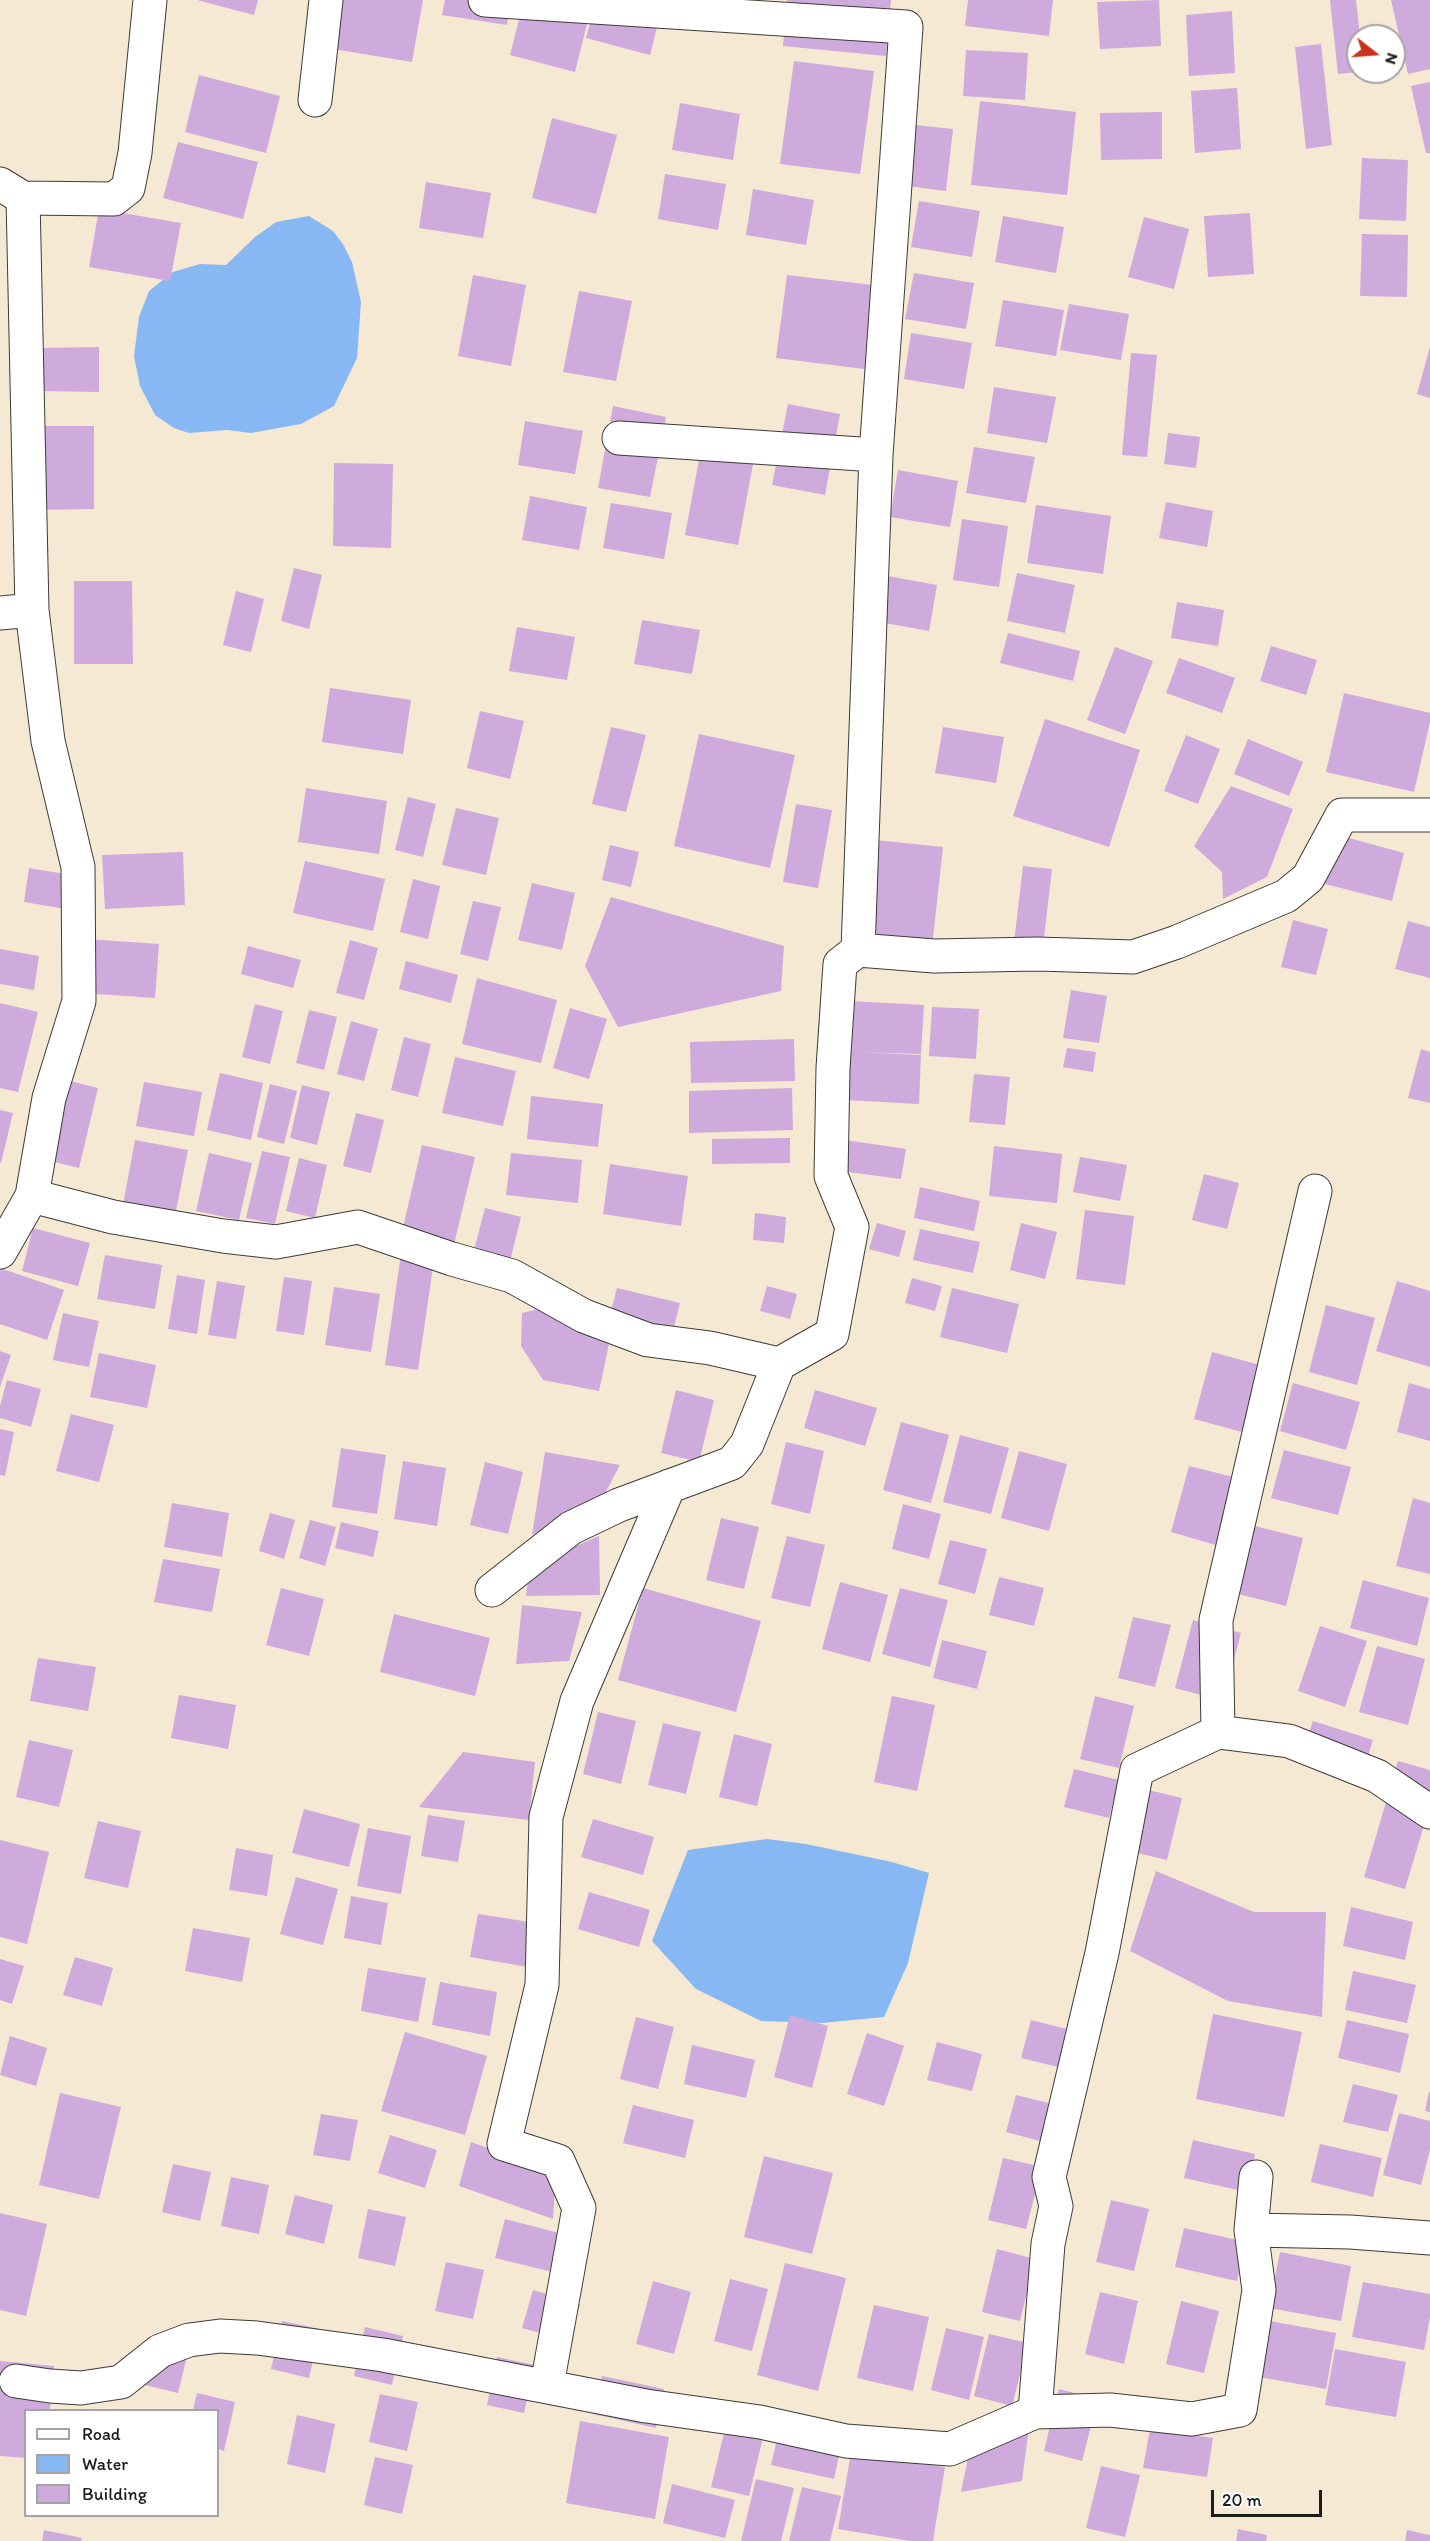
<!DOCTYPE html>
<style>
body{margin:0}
#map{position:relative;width:1430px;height:2541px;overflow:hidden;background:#f5e9d3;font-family:Itim,sans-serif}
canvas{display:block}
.legend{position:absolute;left:24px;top:2409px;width:195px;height:108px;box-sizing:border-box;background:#fff;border:2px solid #a4a4a4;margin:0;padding:8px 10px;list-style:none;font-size:18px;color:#1c1c1c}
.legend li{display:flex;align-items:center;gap:12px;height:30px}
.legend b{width:30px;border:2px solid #a4a4a4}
.north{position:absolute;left:1346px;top:24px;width:60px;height:60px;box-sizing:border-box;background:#fff;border:2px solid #a4a4a4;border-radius:50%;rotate:107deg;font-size:16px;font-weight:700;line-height:24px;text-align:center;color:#1c1c1c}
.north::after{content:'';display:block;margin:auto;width:21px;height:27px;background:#c8321e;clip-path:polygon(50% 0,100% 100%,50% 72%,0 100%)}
.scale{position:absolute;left:1211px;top:2490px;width:111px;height:27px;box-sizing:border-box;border:3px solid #1c1c1c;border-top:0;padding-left:8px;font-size:18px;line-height:21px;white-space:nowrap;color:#1c1c1c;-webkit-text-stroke:4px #fff;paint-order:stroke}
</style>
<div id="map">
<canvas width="1430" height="2541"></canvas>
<ul class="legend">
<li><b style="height:8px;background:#fff"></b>Road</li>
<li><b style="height:16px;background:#88b8f3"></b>Water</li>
<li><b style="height:16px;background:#cfaadc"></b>Building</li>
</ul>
<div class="north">N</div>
<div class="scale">20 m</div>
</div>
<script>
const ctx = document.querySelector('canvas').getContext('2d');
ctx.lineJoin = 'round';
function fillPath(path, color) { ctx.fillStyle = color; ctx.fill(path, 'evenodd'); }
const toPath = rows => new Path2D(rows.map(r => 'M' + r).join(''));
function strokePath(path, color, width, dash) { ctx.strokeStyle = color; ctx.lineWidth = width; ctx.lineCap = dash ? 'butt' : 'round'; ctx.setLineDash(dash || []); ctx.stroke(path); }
fillPath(toPath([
 [309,216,333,231,343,244,352,262,361,302,357,358,334,406,301,424,251,433,227,430,189,433,174,428,155,415,140,386,134,356,139,317,149,291,173,272,200,264,226,265,255,237,276,222],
 [767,1839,806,1844,892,1862,929,1873,908,1963,884,2017,822,2023,761,2021,696,1989,652,1941,688,1850]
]), '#88b8f3');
fillPath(toPath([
 [197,0,258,0,254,15],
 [342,0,423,0,412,62,333,49],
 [445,0,511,0,507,25,442,15],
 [524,0,593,0,575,72,510,55],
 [596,0,664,0,650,55,586,38],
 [787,0,891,0,886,56,783,46],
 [968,0,1053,0,1049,36,965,26],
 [1159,0,1161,46,1100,49,1097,2],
 [1330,0,1356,0,1360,36,1358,36,1358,72,1338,74],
 [1391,0,1430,0,1430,69,1408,74],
 [1232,11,1235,73,1189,76,1186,15],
 [1321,44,1332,145,1306,149,1295,47],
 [966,50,1028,53,1025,100,963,96],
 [794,61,874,71,860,174,780,164],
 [199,75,280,96,266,153,185,132],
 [1430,82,1430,153,1426,153,1411,86],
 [1237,88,1241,149,1195,153,1191,91],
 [980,101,1076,112,1067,195,971,185],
 [680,103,740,114,733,160,672,150],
 [1162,112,1162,159,1101,160,1100,113],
 [552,118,617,135,596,214,532,198],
 [907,124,953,129,946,191,899,185],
 [178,142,258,162,243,219,163,198],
 [1362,158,1408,160,1406,221,1359,219],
 [665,174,726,184,718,230,658,219],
 [426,182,491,193,483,238,419,228],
 [753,189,814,200,806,245,746,235],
 [919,201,980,211,972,257,911,247],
 [99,209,181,223,170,281,89,267],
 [1250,213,1254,274,1208,277,1204,216],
 [1003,216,1064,227,1056,273,995,262],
 [1144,217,1189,229,1174,289,1128,277],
 [1362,234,1408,235,1407,297,1360,296],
 [914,273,974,283,966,329,905,319],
 [473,275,526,285,511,366,458,356],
 [787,275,882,286,872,370,776,358],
 [579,291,632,301,616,381,563,372],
 [1003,300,1064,310,1056,356,995,346],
 [1069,304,1129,314,1121,360,1060,350],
 [911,333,972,343,964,389,904,379],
 [99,347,99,392,40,391,40,348],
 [1430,347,1430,398,1417,394],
 [1131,353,1157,355,1147,457,1122,455],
 [994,387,1056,397,1047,443,987,433],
 [788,404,840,414,825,495,772,485],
 [613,406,666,417,650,497,598,488],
 [525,421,583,431,575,474,518,465],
 [35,426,94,426,94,509,36,510],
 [1168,433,1200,437,1196,468,1164,464],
 [974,447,1035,457,1026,503,966,493],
 [700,454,753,464,738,545,685,535],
 [334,463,393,464,391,548,333,546],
 [898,470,958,481,950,527,890,517],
 [530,496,587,507,579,550,522,540],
 [1166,502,1213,511,1207,547,1159,538],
 [611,503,672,513,664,559,603,548],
 [1036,505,1111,516,1103,574,1027,563],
 [962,519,1008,526,999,587,953,580],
 [294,568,322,575,309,629,281,621],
 [1017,573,1075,585,1065,633,1007,621],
 [877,574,937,585,929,631,868,620],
 [74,581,132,581,133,664,74,664],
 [236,591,264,599,251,652,223,645],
 [1177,602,1224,610,1218,646,1171,638],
 [642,620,700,630,692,674,634,664],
 [517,627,575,637,567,680,509,671],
 [1008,633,1080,651,1073,681,1000,663],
 [1271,646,1317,660,1306,695,1260,681],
 [1115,647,1153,661,1125,734,1087,720],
 [1179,658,1235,678,1222,713,1166,693],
 [330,688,411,700,403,754,322,742],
 [1344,693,1430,713,1430,722,1414,792,1326,772],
 [480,711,524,721,510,779,467,768],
 [1045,719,1140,750,1109,847,1013,816],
 [611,727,646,735,626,812,592,804],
 [943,727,1004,737,996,783,935,773],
 [699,734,795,755,770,868,674,846],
 [1186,735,1220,749,1198,804,1164,791],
 [1248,739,1303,762,1289,796,1234,774],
 [1231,786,1293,809,1267,877,1223,899,1222,872,1194,846],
 [306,788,387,801,379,854,298,842],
 [408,797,436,804,423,857,395,850],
 [796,804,832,810,818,888,783,882],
 [456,808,499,818,486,875,442,865],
 [1338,835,1404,853,1392,901,1325,884],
 [876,840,943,847,932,947,866,940],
 [610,845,639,852,631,887,602,880],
 [183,852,185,905,105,909,102,855],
 [305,861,385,879,373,931,293,913],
 [1023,866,1052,869,1042,955,1013,951],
 [29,868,71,875,66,909,24,902],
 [413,879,440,886,428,939,400,932],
 [532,883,575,893,562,950,518,940],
 [611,897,784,946,781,991,618,1027,585,966],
 [473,901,501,907,488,961,460,954],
 [1293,920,1328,929,1316,975,1281,967],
 [1408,921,1430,927,1430,978,1395,969],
 [72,938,159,944,155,998,68,992],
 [350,940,378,948,364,1000,336,993],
 [248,946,301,960,293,988,241,974],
 [0,949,39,956,34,990,0,984],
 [406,961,458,975,451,1003,399,989],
 [477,978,557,1000,541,1063,462,1044],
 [1071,990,1107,996,1099,1043,1063,1038],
 [830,1000,924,1005,921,1054,856,1052,921,1055,919,1104,825,1099],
 [0,1003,38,1012,18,1092,0,1088],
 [255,1004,283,1011,270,1064,242,1057],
 [932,1007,979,1009,976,1059,929,1056],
 [570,1008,607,1019,589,1079,553,1068],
 [309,1010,337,1017,324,1070,296,1063],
 [351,1021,378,1029,364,1081,337,1074],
 [404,1037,431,1044,418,1097,391,1090],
 [794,1039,795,1081,691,1083,690,1042],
 [1067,1048,1096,1052,1093,1072,1063,1067],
 [1421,1049,1430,1052,1430,1103,1408,1098],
 [455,1057,516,1071,503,1126,442,1113],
 [220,1073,263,1083,251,1140,207,1130],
 [974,1074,1010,1077,1005,1125,969,1122],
 [46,1075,98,1088,79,1168,27,1155],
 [144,1082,202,1092,194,1136,136,1126],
 [270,1084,297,1091,284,1144,257,1137],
 [302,1085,330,1092,317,1145,290,1138],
 [792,1088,793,1130,689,1133,689,1091],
 [531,1096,603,1104,598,1147,527,1139],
 [0,1110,13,1113,1,1163,0,1163],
 [356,1113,384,1120,371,1173,343,1166],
 [790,1138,790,1163,712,1164,712,1139],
 [135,1140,188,1150,172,1231,120,1221],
 [845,1140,906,1149,901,1179,840,1171],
 [422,1145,475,1157,454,1244,402,1232],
 [994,1146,1062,1154,1057,1203,989,1196],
 [262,1151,290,1157,275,1224,246,1218],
 [209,1153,252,1163,239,1220,196,1211],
 [511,1153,582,1160,578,1203,506,1195],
 [1080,1157,1127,1165,1120,1201,1073,1192],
 [299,1158,327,1165,315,1218,286,1211],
 [610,1164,688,1176,681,1226,603,1214],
 [1204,1174,1239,1183,1227,1229,1192,1220],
 [920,1187,980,1201,974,1231,914,1218],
 [485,1208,521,1217,506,1277,469,1269],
 [1085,1210,1134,1216,1125,1285,1076,1279],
 [755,1213,786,1217,784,1243,753,1240],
 [877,1223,906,1231,899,1257,869,1249],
 [1021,1223,1057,1232,1045,1279,1010,1270],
 [33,1228,90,1243,78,1286,22,1271],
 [920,1229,980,1242,973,1273,913,1260],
 [401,1254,433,1267,418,1370,385,1365],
 [105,1255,162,1265,155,1309,97,1299],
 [0,1268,64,1290,47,1340,0,1324],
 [177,1275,205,1280,197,1334,168,1329],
 [284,1277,312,1281,304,1335,276,1331],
 [912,1278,942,1286,935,1311,905,1303],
 [217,1281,245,1286,236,1339,208,1335],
 [1397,1281,1430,1291,1430,1367,1376,1351],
 [767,1286,797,1294,790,1319,760,1311],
 [334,1287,380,1294,371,1352,325,1345],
 [617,1288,680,1303,672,1335,609,1319],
 [952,1288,1019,1304,1007,1353,940,1337],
 [1326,1305,1375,1318,1357,1385,1309,1372],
 [543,1308,609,1344,599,1391,543,1380,521,1346,522,1313],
 [63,1313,99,1321,89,1367,53,1360],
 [0,1351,11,1355,0,1387],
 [1212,1352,1260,1365,1242,1432,1194,1419],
 [99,1353,156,1365,147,1408,90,1397],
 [7,1380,41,1389,31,1427,0,1418,0,1406],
 [1293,1383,1360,1402,1346,1450,1280,1431],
 [1409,1383,1430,1389,1430,1441,1397,1432],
 [676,1390,714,1400,699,1462,661,1453],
 [815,1390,877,1408,865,1446,804,1428],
 [71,1414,114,1425,99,1482,56,1471],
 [901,1422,949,1435,931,1503,883,1490],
 [0,1429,14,1432,5,1476,0,1475],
 [960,1435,1009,1448,991,1514,943,1502],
 [786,1442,824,1451,810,1514,771,1504],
 [341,1448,386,1455,377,1514,332,1507],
 [1284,1450,1351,1467,1338,1515,1271,1498],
 [1019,1451,1067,1464,1049,1531,1001,1518],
 [545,1452,620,1465,603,1497,532,1535],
 [403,1461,446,1468,437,1526,394,1519],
 [485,1462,523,1472,508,1534,470,1525],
 [1189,1466,1237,1478,1219,1546,1171,1532],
 [1413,1498,1430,1503,1430,1574,1396,1566],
 [172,1503,229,1513,222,1557,164,1547],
 [903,1504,941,1514,929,1559,892,1549],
 [270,1513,295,1520,284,1559,259,1551],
 [721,1518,759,1527,744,1589,706,1580],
 [310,1520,336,1527,325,1566,299,1558],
 [341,1522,379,1531,373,1557,335,1548],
 [1255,1526,1303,1538,1286,1606,1238,1594],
 [599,1536,600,1595,526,1596,530,1566],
 [787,1536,825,1545,810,1607,771,1598],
 [950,1540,987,1549,975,1594,938,1584],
 [163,1559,220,1569,212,1612,154,1602],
 [999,1577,1044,1588,1034,1626,989,1615],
 [1363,1580,1429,1598,1417,1646,1350,1628],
 [840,1582,888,1595,870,1662,822,1649],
 [281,1588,324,1599,309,1656,266,1645],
 [643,1588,761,1621,736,1712,618,1680],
 [900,1588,948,1600,930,1667,882,1654],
 [522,1605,582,1612,569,1661,516,1664],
 [394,1614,490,1638,475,1696,380,1672],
 [1133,1617,1171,1625,1155,1687,1118,1678],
 [1193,1620,1241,1633,1223,1701,1175,1688],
 [1320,1626,1367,1641,1345,1707,1298,1691],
 [942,1640,987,1651,977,1689,933,1678],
 [1377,1646,1425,1659,1408,1725,1359,1712],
 [38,1658,96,1667,88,1711,30,1701],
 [179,1695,236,1705,228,1749,171,1738],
 [892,1696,935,1705,917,1791,874,1782],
 [1095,1696,1134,1706,1119,1768,1080,1759],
 [598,1712,636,1721,621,1784,583,1774],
 [1313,1721,1373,1740,1361,1778,1300,1758],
 [663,1723,701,1732,686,1794,648,1785],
 [734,1734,772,1744,757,1806,719,1797],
 [29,1740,73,1750,59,1807,16,1797],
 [463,1752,535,1762,529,1820,419,1807],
 [1398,1761,1430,1770,1430,1805,1405,1889,1364,1877],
 [1074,1769,1119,1780,1109,1818,1064,1807],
 [1144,1789,1182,1798,1167,1860,1129,1851],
 [304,1809,360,1824,349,1867,292,1853],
 [428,1815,465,1821,458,1862,421,1856],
 [593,1819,654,1837,643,1875,581,1857],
 [98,1821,141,1831,128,1888,84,1878],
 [368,1828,411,1836,401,1894,357,1886],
 [0,1840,49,1852,27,1944,0,1937],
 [236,1848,273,1855,267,1896,229,1890],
 [1156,1871,1254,1912,1326,1912,1322,2017,1228,2001,1130,1951],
 [296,1877,338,1889,323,1945,280,1934],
 [589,1892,650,1910,639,1947,578,1929],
 [351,1896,388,1903,381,1945,344,1938],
 [1351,1907,1413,1922,1405,1960,1343,1946],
 [478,1914,536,1923,528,1967,470,1957],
 [193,1928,250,1938,242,1982,185,1971],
 [75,1957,113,1968,102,2006,63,1995],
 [0,1959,24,1966,12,2004,0,2000],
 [368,1968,426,1978,418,2022,361,2011],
 [1353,1971,1416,1985,1407,2023,1345,2010],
 [440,1982,497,1992,490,2036,432,2025],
 [1213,2014,1302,2032,1284,2117,1196,2099],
 [790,2015,828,2026,812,2088,774,2077],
 [636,2017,674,2027,658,2089,620,2079],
 [1031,2020,1075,2031,1066,2069,1021,2058],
 [1347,2020,1409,2034,1400,2073,1338,2058],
 [405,2032,487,2056,465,2135,381,2111],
 [867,2033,904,2046,884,2106,847,2094],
 [10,2036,47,2048,36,2086,0,2075],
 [937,2042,982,2054,972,2091,927,2080],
 [692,2045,755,2060,746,2098,684,2084],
 [1353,2084,1398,2095,1388,2132,1343,2122],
 [1429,2092,1430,2092,1430,2112,1425,2111],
 [60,2093,121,2107,99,2199,39,2185],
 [1016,2095,1061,2106,1051,2144,1006,2132],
 [633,2105,694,2120,685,2158,623,2143],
 [1399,2113,1430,2121,1430,2150,1421,2185,1383,2175],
 [321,2114,358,2120,350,2161,313,2155],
 [390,2135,437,2150,425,2188,378,2173],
 [1193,2140,1255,2154,1247,2192,1184,2178],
 [471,2142,556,2173,553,2219,459,2186],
 [1320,2144,1382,2158,1373,2197,1311,2182],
 [764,2156,833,2173,812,2254,744,2237],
 [1003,2158,1042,2167,1026,2229,988,2220],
 [173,2164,211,2172,200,2221,162,2212],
 [231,2177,269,2185,259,2234,221,2226],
 [295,2195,333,2205,324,2244,285,2234],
 [1111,2200,1149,2209,1134,2271,1096,2262],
 [368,2209,406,2217,395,2266,358,2258],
 [0,2213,47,2224,26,2316,0,2310],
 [505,2219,567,2235,557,2273,495,2258],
 [1184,2228,1246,2242,1237,2281,1175,2267],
 [997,2249,1035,2259,1020,2321,982,2312],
 [1280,2252,1351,2266,1341,2321,1269,2308],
 [446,2262,484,2270,473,2319,435,2311],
 [785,2263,846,2278,818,2391,757,2375],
 [730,2279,768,2289,752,2351,714,2341],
 [653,2281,691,2292,674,2354,636,2344],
 [1363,2282,1430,2294,1430,2317,1424,2350,1352,2337],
 [533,2290,580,2304,569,2341,522,2328],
 [1100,2292,1138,2301,1124,2364,1085,2354],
 [1181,2301,1219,2311,1204,2373,1166,2364],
 [874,2305,929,2317,913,2391,857,2378],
 [1264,2320,1336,2333,1326,2389,1254,2376],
 [282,2321,320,2329,309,2378,271,2369],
 [365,2327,403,2336,392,2385,354,2376],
 [946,2328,984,2337,969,2400,931,2390],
 [989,2334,1028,2343,1012,2406,974,2396],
 [152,2336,190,2344,178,2393,141,2384],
 [1335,2349,1406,2362,1396,2417,1325,2405],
 [497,2357,535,2365,524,2413,487,2405],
 [0,2361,54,2366,50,2410,26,2410,26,2458,0,2456],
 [602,2376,664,2389,656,2428,593,2414],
 [1059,2389,1098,2399,1082,2461,1044,2451],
 [197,2393,235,2402,224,2451,218,2449,218,2410,193,2410],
 [380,2394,418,2402,407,2451,369,2442],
 [297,2415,335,2424,325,2473,287,2464],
 [580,2421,669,2437,655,2519,566,2503],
 [726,2425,764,2433,749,2496,711,2487],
 [780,2426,842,2441,834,2479,771,2465],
 [1029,2427,1022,2481,961,2492,969,2453],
 [1150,2429,1213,2438,1207,2477,1143,2468],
 [851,2452,945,2467,933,2541,910,2541,838,2529],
 [375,2457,413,2465,402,2514,364,2505],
 [1101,2466,1140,2475,1125,2537,1086,2528],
 [756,2479,794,2488,781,2541,741,2541],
 [672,2484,735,2500,725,2538,663,2523],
 [802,2487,841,2496,830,2541,789,2541],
 [1238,2529,1267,2535,1266,2541,1236,2541],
 [44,2530,82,2538,81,2541,42,2541],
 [1407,2530,1430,2535,1430,2541,1405,2541]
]), '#cfaadc');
const minor = toPath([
 [485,0,906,27,876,455,858,950],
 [315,100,326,0],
 [0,184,23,198,114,199,128,188,135,153,150,0],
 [619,438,876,455],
 [0,613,32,610],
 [32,1196,113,1217,223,1236,276,1242,358,1227,452,1259,512,1276,584,1316,648,1340,710,1348,779,1364],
 [0,1252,32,1196,49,1098,79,1001,78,867,48,741,32,610,23,198],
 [492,1590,571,1528,619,1505,732,1463,747,1444,779,1364,832,1334,852,1227,831,1176,833,1068,840,964,858,950,934,956,1038,954,1133,957,1177,942,1286,896,1308,878,1342,815,1430,815],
 [1218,1732,1216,1620,1315,1191],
 [1256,2177,1251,2230,1350,2232,1430,2238],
 [16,2381,50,2386,81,2388,121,2382,160,2351,189,2340,220,2336,257,2338,383,2355,646,2406,760,2422,846,2441,950,2449,1035,2412,1110,2410,1192,2419,1240,2410,1259,2290,1251,2230],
 [547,2385,579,2208,558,2161,504,2144,542,1985,546,1817,577,1701,669,1486],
 [1035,2412,1048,2244,1056,2206,1049,2177,1102,1953,1137,1770,1218,1732,1289,1741,1377,1776,1430,1812]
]);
strokePath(minor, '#3d3b37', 35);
strokePath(minor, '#fff', 33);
</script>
